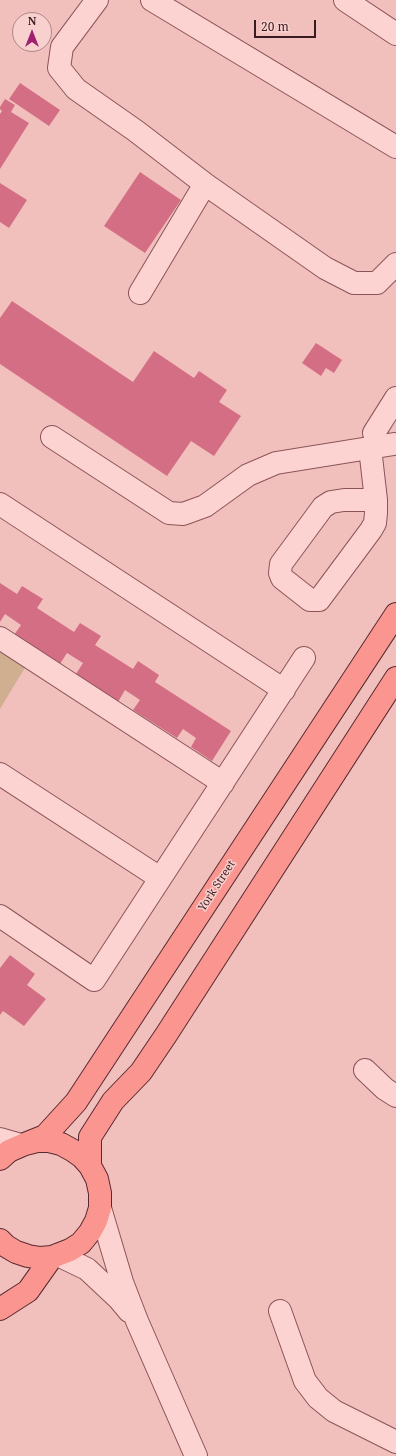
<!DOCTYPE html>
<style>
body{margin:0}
#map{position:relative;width:396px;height:1456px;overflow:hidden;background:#f2c0bc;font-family:"Noto Serif",serif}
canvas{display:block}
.north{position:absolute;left:12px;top:12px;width:40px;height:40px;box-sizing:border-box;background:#f8d0cd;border:1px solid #ac8787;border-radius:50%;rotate:0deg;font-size:11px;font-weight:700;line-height:16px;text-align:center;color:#391a1f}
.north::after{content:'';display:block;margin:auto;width:14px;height:18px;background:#9f1f71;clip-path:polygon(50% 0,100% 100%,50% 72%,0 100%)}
.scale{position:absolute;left:254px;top:20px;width:62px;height:18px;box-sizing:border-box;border:2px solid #391a1f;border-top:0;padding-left:5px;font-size:12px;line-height:14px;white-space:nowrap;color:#391a1f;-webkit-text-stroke:3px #f8d0cd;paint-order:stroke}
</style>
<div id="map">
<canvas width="396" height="1456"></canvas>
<div class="north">N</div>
<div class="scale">20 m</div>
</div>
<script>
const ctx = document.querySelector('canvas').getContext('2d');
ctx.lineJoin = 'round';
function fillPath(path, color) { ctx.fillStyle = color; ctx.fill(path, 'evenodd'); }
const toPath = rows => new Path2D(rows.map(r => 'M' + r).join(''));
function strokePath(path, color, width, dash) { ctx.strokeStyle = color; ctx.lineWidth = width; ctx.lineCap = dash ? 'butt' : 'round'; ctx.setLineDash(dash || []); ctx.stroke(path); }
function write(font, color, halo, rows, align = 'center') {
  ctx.font = font + ' "Noto Serif",serif'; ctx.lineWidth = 3; ctx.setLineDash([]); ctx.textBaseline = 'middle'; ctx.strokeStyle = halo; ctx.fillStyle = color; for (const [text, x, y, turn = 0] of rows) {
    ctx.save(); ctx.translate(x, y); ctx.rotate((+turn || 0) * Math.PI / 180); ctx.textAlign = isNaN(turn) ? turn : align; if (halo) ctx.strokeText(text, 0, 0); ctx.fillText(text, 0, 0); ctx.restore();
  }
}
fillPath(toPath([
 [0,650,26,666,0,709]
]), '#d0af90');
fillPath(toPath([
 [20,83,60,110,49,126,9,99],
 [5,99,15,105,11,112,29,123,0,169,0,114,2,111,0,109,0,107],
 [140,172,181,200,145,253,104,226],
 [0,183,27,200,9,228,0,222],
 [12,301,133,382,154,351,194,378,199,371,227,390,219,402,241,416,214,456,191,441,167,476,0,364,0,318],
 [316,343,342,360,334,373,326,368,321,376,302,363],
 [0,583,17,594,22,586,43,599,37,608,74,632,80,623,101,636,95,645,133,669,138,661,159,675,155,682,231,731,212,761,191,747,196,738,183,729,177,738,133,710,140,700,125,690,118,702,76,674,83,663,67,653,60,664,14,635,21,625,5,614,0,622],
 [10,955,35,974,27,985,46,999,24,1026,3,1011,0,1015,0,968]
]), '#d46e84');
const minor = toPath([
 [97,0,62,47,59,68,76,89,136,131,205,184,325,268,354,283,377,283,396,264],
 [152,0,396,147],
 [345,0,396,34],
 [140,293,205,184],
 [374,433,396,398],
 [52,437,169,513,183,514,205,506,248,475,276,463,394,444],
 [370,448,376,500,376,513,375,523,371,530,319,600,310,600,282,578,280,573,281,564,323,507,331,502,344,500,376,500],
 [0,504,284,690],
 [0,638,223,783],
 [0,774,160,878],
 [0,916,94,980,304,658],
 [365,1070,385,1089,396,1096],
 [0,1139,21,1145],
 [100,1208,122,1282,137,1321,196,1456],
 [58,1255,87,1269,119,1299,129,1311],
 [280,1311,305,1381,318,1398,334,1411,396,1442]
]);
const major = toPath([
 [25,1144,45,1136,76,1102,396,614],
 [0,1159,9,1151,25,1144,37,1141,49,1141,61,1144,72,1150,82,1157,90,1166,97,1179,100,1193,100,1208,96,1221,90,1232,81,1243,70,1250,52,1257,40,1258,28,1256,16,1252,6,1246,0,1240],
 [90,1166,90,1137,113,1101,141,1072,166,1035,396,678],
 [0,1309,28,1291,52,1257]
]);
strokePath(minor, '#8b545a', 24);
strokePath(major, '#582931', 24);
strokePath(minor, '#fcd3d0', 22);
strokePath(major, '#fa968f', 22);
write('11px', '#391a1f', '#f8d0cd', [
 ["York Street",217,886,-57]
]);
</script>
